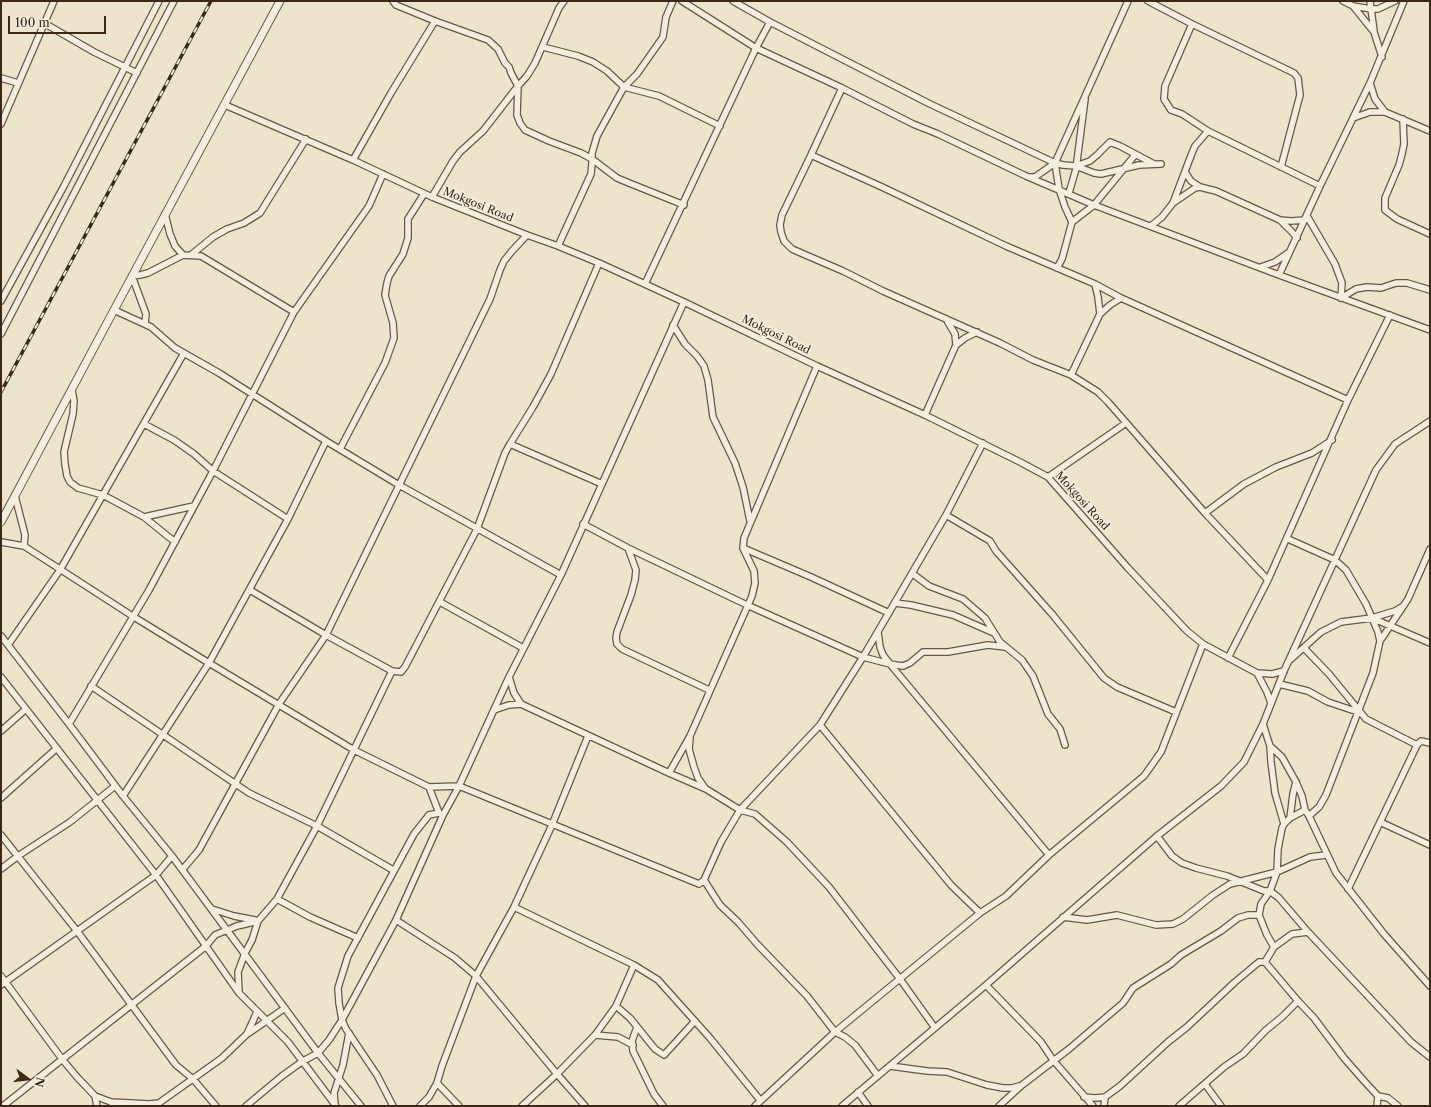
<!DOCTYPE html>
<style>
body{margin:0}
#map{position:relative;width:1431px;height:1107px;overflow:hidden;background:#ede5cb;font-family:"Libre Caslon Text",serif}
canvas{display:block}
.frame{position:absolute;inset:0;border:2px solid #3d2718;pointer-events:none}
.north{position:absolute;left:8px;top:1059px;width:40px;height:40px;-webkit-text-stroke:3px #f3eedd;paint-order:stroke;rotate:105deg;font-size:11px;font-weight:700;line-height:16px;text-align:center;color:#3d2718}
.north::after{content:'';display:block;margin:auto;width:14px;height:18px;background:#3d2718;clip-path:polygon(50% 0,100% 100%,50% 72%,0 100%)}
.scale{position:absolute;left:8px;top:16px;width:98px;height:18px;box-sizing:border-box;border:2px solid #3d2718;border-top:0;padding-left:5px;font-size:12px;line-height:14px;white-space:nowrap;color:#3d2718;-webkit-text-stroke:3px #f3eedd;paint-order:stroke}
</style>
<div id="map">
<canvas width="1431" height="1107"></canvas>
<div class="frame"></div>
<div class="north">N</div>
<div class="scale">100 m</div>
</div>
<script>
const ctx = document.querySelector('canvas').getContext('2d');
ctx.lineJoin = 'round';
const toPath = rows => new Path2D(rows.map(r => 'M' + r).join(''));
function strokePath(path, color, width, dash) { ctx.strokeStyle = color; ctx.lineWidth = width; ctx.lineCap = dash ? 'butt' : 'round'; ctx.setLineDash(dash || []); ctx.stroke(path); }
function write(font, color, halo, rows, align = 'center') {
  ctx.font = font + ' "Libre Caslon Text",serif'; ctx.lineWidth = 4; ctx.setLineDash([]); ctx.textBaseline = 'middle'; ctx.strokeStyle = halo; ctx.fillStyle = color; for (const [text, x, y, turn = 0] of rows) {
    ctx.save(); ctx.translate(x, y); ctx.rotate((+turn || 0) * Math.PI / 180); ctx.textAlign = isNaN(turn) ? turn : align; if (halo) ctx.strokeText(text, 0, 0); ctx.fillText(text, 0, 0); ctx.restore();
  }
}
const minor = toPath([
 [393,1,396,5,435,21,488,40,498,49,505,63,509,67,511,73,518,86,517,115,520,123,525,130,549,141,581,153,592,159,617,178,629,183,684,205],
 [682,1,756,48,842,88,913,124,938,134,1026,176,1094,205,1279,275,1320,186,1370,83,1404,1],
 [733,1,770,22,928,103,1055,163,1063,165,1076,166,1094,173,1101,174,1139,165,1161,164],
 [1148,1,1192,24,1294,73,1298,78,1300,95,1281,167],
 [1343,1,1353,6,1371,9,1378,9,1395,1],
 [1370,1,1374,31],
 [1353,6,1374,32,1382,57],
 [44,23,94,52,137,73],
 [1192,24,1165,86,1164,99,1171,110,1182,114,1208,131,1320,186],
 [543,47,578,56,593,62,607,71,624,87,659,96,720,126],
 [1,78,18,83],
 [1370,83,1375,99,1385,112],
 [842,88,811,155,882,187,1006,246,1095,284,1121,298,1348,400],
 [225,105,353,160,432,197,527,235,558,246,599,263,684,302,817,366,925,415,1020,462,1048,477,1128,568,1187,631,1203,644,1257,673,1272,674,1284,671],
 [1353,118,1370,112,1385,112,1430,131],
 [1403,119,1404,144,1402,154,1399,165,1385,198,1385,210,1397,219,1430,234],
 [1,124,54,1],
 [811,155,782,215,780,225,781,232,784,241,792,249,808,256,843,271,883,291,1000,343,1033,360,1071,375,1098,392,1108,402,1205,513,1268,580],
 [353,160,391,93,435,21],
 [1055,163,1059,189,1065,207,1072,222],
 [1076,166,1090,161,1097,155,1110,142,1120,146,1154,164],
 [1185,172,1191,181,1200,187],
 [1029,177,1035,177,1055,163,1128,1],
 [1069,193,1076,169,1085,99],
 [432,197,453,161,460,152,483,131,518,86,527,76,535,63,559,8,564,1],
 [1173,203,1195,188,1200,187,1216,191,1280,220,1291,221,1305,220],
 [165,214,170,234,175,246,183,255,201,256,294,312],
 [1307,216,1335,264,1342,283,1341,298],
 [1280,220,1292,232,1297,238],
 [1151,226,1162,217,1173,203,1192,153,1195,146,1208,131],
 [558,246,591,174,592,163,592,153,597,136,624,87,637,74,663,37,666,17,673,1],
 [191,255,213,237,227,229,244,223,260,213,306,139],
 [1261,267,1275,262,1288,253],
 [1057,268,1062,259,1072,222,1094,205,1135,155],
 [1279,275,1430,330],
 [645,284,756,48,770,22],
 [1095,284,1098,297,1100,314],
 [1341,298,1356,289,1367,287,1381,288,1396,283,1407,283,1430,290],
 [1,301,64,186,159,1],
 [114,310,151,327,175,348,219,373,326,441,288,519,209,663,123,796],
 [946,319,955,334,956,345],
 [145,324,146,314,132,276,140,275,148,273,183,255],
 [673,325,685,344,697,356,704,366,708,380,713,417,735,463,743,487,750,521],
 [1,334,174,1],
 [1071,375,1100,314,1110,305,1121,298],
 [72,390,74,401,73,414,64,452,65,464,67,476,70,482,78,488,103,495,144,517,194,506],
 [925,415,956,345,965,338,977,332],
 [144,424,174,440,194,454,213,471,288,519],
 [326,441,399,485,561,575],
 [510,444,533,407,551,374,599,263],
 [340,449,385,363,394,338,393,323,385,295,387,283,389,276,403,254,408,238,408,219,424,194],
 [1048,477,1126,423],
 [15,496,25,535,24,546],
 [1205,513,1244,484,1276,467,1312,453,1332,440],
 [946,515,990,541,996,551,1052,614,1104,678,1117,687,1176,712],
 [144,517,175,542],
 [583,524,628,548,747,605,863,657,890,664,1049,855],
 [1288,539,1335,560,1346,570,1366,604,1378,632,1380,641],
 [1,542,24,546,134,617,209,663,354,750,429,787,459,786,699,884,704,880,721,842,740,810,820,725,863,657,946,515,983,443],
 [628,548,636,570,635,580,631,595,617,632,616,638,617,644,622,649,709,690],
 [743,548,811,577,889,613],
 [913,574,929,586,963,599,985,618,1000,642,1022,660,1033,676,1048,714,1060,729,1065,745],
 [250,590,326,635,392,671,401,672,405,667,477,529,505,453,510,444,602,484],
 [440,602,523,648],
 [895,603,911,605,953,615,994,633],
 [1372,618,1395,611,1402,607],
 [878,632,880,647,883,655,890,664,896,665,903,666,910,663,923,652,948,652,988,645,1005,647],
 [1,636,69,724,123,796,172,856,318,1053,361,1106],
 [8,645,60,570,184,353],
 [1304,648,1329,674,1366,719,1417,745],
 [1228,658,1268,580,1348,400,1390,315],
 [1291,659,1321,632,1341,622,1372,618,1430,643],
 [1257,673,1267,692,1271,703],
 [1,677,156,875,239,993,288,1042,336,1106],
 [509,677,514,693,521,704],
 [1279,684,1308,691,1328,702,1358,712],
 [91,686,249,793,317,826,393,870],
 [494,710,509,705,521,704,669,773,690,736,752,596,755,583,754,571,743,548,744,538,817,366],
 [69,724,149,590,213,471,294,312,369,206,383,174],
 [1263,724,1270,746,1282,757,1296,782,1302,796,1305,810,1309,816,1336,873,1384,934,1430,986],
 [820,725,951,885,980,913],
 [1,731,26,709],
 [690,738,689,749,694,767,698,778,705,788],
 [1270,746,1271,762,1275,793,1284,824],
 [669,773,706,789,740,810,755,814,787,842,829,887,900,979,935,1028],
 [429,787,439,813,442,815],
 [1,798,57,748],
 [1309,816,1319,807,1326,795,1331,782,1373,673,1380,641,1408,599,1430,549],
 [1290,818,1293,794,1296,782],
 [1380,822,1430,845],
 [1,835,77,931,176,1065,193,1079,216,1106],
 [1157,836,1172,856,1182,863,1196,868,1227,876,1264,891,1270,891,1279,898,1308,932,1411,1042,1430,1057],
 [1,869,18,856,70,822,115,786],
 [183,869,199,850,279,704,326,635,490,299,500,270,504,261,512,251,527,235],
 [704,880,720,905,738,922,757,944,807,996,835,1032,845,1037,855,1045,878,1076],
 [1348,889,1417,745,1421,741,1430,743],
 [277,899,310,917,358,938],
 [514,907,634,965,658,980,710,1038,760,1100],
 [212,909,234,916,255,920],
 [1063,917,1087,920,1117,915,1156,925,1173,924,1183,919,1213,895,1230,884,1277,872,1310,857,1326,855],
 [396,920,455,958,476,976,514,907,552,825,588,736],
 [1274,947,1292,934,1308,932],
 [1265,962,1274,947,1267,935,1259,915,1261,904,1270,891,1277,872,1278,849,1282,828,1284,824,1290,818,1305,810],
 [1,976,62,1059,77,1077,95,1096,111,1102,114,1106],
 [476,976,557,1074,585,1106],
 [1,985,156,875,172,856],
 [986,985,1041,1042,1053,1060,1093,1106],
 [239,992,238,972,245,953,252,940,258,921,277,899,317,826,392,671],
 [616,1006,630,1018,655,1049,664,1055,695,1021],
 [637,1027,632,1041,633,1051,654,1094,663,1106],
 [249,1033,285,1008],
 [595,1035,618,1037,633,1045],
 [890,1066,927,1071,947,1072,987,1085,1003,1088,1012,1088,1019,1086],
 [437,1083,459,1106],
 [1205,1084,1221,1106],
 [858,1092,868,1106],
 [95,1096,97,1106],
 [1084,1097,1095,1098,1105,1097,1120,1086,1168,1042,1187,1027,1235,982,1259,962,1265,962,1298,1001,1314,1018,1344,1058,1365,1082,1378,1096,1388,1098,1398,1106],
 [111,1102,149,1104,159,1103,222,1058,247,1034,257,1012],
 [335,1105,334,1093,343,1065,349,1033],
 [3,1106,206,946,215,935,237,926,258,921],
 [246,1106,282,1076,303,1061,318,1053,329,1040,342,1020,396,920,443,815,459,786,509,677,561,575,684,302],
 [393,1106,377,1075,346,1029,342,1020,339,1003,338,988,348,956,414,834,429,815,439,813],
 [420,1106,429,1097,437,1083,442,1066,476,976],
 [522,1106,557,1074,595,1035,616,1006,634,965],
 [755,1106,835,1032,980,913,1006,896,1049,855,1144,776,1161,752,1203,644],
 [842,1106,986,985,1157,836,1221,786,1244,762,1263,724,1284,671,1376,470,1395,444,1430,421],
 [999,1106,1022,1085,1069,1049,1123,1003,1133,988,1171,964,1181,955,1221,931,1238,918,1248,915,1259,915],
 [1104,1106,1105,1097],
 [1179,1106,1224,1067,1243,1054,1266,1030,1282,1017,1298,1001],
 [1377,1106,1378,1096]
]);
const tertiary = toPath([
 [1,522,114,310,280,1]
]);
strokePath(minor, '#695645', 8);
strokePath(tertiary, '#695645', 9);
strokePath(minor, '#f3eedd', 5.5);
strokePath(tertiary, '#f3eedd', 7);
const rail = toPath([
 [1,392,211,1]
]);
strokePath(rail, '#3d2718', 3.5);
strokePath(rail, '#f3eedd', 2, [6]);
write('11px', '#3d2718', '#f3eedd', [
 ["Mokgosi Road",478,205,22],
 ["Mokgosi Road",776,335,26],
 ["Mokgosi Road",1082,501,48]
]);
</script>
